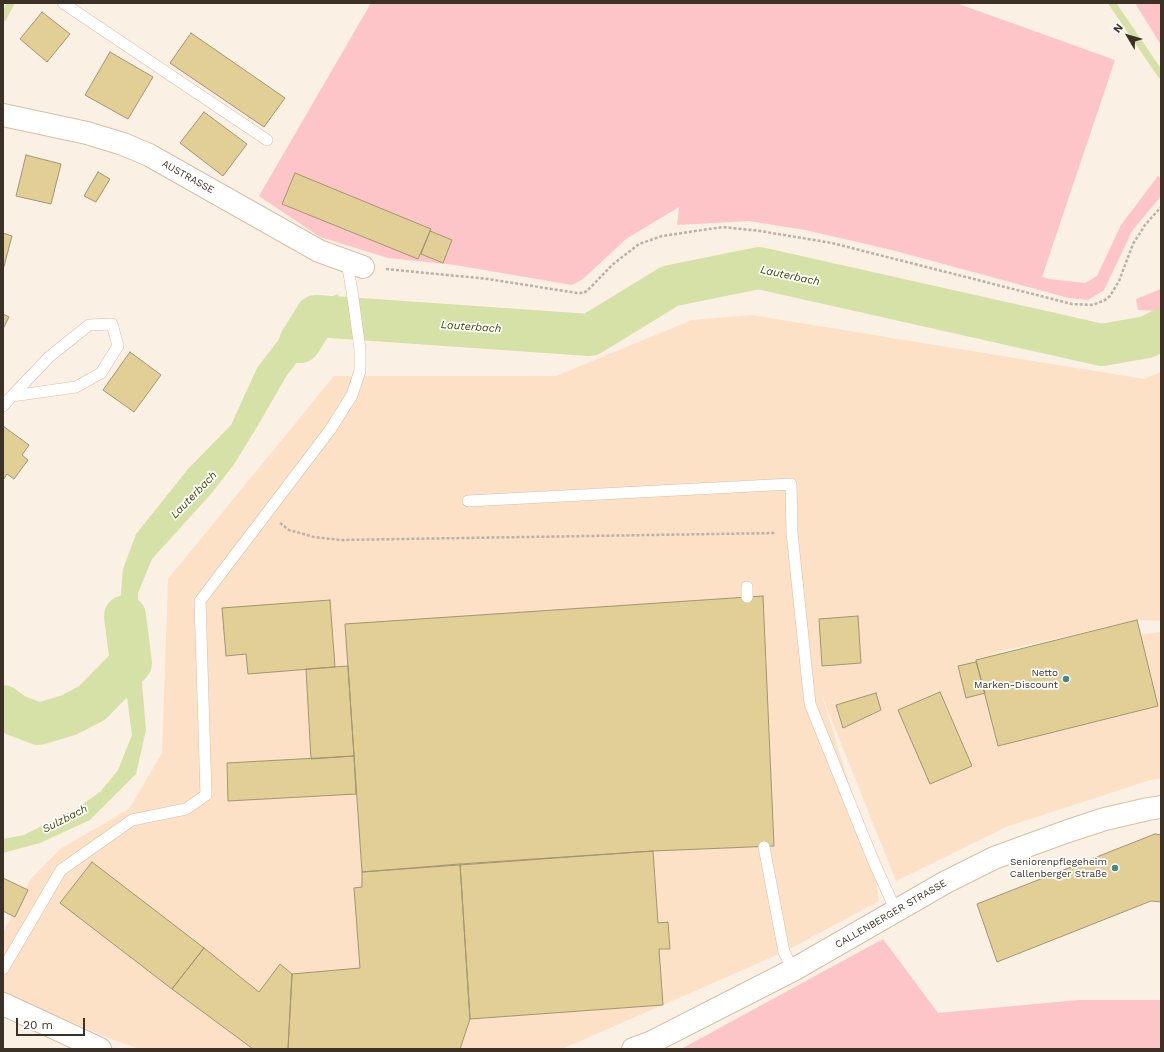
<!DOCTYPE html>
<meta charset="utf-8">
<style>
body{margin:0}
#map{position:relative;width:1164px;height:1052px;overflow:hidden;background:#fbf0e4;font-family:"Work Sans",sans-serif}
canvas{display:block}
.frame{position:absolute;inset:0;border:4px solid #3c3126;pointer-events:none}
.north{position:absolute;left:1108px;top:16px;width:40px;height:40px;-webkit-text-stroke:3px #fff;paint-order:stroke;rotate:308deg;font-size:11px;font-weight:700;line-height:16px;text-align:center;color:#3c3126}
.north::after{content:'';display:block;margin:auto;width:14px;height:18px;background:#3c3126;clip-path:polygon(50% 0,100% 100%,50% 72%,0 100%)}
.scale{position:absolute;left:16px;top:1018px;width:69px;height:18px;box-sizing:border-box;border:2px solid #3c3126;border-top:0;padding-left:5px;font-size:12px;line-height:14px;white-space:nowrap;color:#3c3126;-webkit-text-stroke:3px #fff;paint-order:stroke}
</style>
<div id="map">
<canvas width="1164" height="1052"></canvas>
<div class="frame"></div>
<div class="north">N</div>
<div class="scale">20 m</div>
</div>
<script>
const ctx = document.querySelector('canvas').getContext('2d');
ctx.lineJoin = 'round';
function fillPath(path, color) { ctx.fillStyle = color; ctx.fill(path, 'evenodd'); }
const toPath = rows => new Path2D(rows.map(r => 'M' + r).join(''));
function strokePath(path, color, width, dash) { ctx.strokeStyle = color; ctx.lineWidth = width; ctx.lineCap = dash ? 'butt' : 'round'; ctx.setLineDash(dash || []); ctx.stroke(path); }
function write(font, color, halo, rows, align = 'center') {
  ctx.font = font + ' "Work Sans",sans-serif'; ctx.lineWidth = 3.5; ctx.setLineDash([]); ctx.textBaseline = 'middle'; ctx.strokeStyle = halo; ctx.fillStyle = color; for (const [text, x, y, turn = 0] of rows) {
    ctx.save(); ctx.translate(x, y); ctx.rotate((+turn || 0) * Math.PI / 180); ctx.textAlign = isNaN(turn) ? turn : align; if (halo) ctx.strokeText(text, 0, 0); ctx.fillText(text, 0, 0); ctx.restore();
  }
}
fillPath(toPath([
 [751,315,1144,379,1161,372,1161,621,1137,620,984,655,1161,632,1161,779,1150,780,1006,827,896,881,821,693,873,860,879,901,784,952,562,1049,140,1049,116,1041,3,993,3,933,30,880,60,849,129,809,162,753,168,579,334,376,556,376,692,320]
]), '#fde1c6');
fillPath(toPath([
 [371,3,956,3,1115,60,1042,277,1049,279,1085,283,1097,276,1121,225,1158,176,1161,179,1161,196,1132,231,1104,290,1088,300,1069,298,892,250,805,230,749,221,677,225,679,207,626,239,583,279,572,285,455,265,388,258,320,237,259,196],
 [1135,3,1161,3,1161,45],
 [1161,289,1161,311,1138,310,1136,299],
 [883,939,938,1013,1078,1000,1161,1000,1161,1049,681,1049]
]), '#fdc5c7');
fillPath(toPath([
 [697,262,714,263,703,289,653,306,638,315,633,296,666,273],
 [338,294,344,322,310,346,287,375,257,427,233,466,210,495,152,559,138,593,139,648,146,730,136,774,90,820,40,843,3,853,3,839,24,835,79,807,101,791,118,770,132,735,118,628,123,569,136,534,188,469,231,425,257,368,286,330,306,307],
 [1036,320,1103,333,1119,356,1054,344]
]), '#d6e1a7');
strokePath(toPath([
 [1112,3,1161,75],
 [3,18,11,3]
]), '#d6e1a7', 7);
strokePath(toPath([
 [300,342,316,316,590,335,670,286,759,268,1102,345,1147,337,1161,330],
 [3,706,15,715,39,724,69,715,92,703,131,663,125,616]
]), '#d6e1a7', 42);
const building = toPath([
 [42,12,70,34,47,62,20,39,42,12],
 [191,33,285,98,264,127,170,63,191,33],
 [110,52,153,77,128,119,85,95,110,52],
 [204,112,247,144,223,176,180,143,204,112],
 [26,155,61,164,51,204,16,196,26,155],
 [98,172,110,179,96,202,84,196,98,172],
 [295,173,431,229,418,259,282,204,295,173],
 [430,231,452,240,443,263,421,254,430,231],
 [3,233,12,236,3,270,3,233],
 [3,314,9,317,3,329,3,314],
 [130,352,161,375,134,412,103,390,130,352],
 [3,426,29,445,22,455,28,460,14,479,7,474,3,480,3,426],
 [763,596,774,846,653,851,362,872,345,624,763,596],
 [330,600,335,667,248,674,246,654,226,656,222,608,330,600],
 [858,616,861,663,822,666,819,619,858,616],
 [1137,620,1158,706,998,746,976,660,1137,620],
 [976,662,985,693,966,698,958,666,976,662],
 [348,666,354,756,311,759,306,669,348,666],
 [940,692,972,766,930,784,898,710,940,692],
 [876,693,881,710,843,728,836,705,876,693],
 [354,756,356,794,228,801,227,763,354,756],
 [1155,834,1161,835,1161,902,1151,901,997,962,977,904,1155,834],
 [653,851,658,923,668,922,670,949,659,949,663,1005,470,1019,460,864,653,851],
 [92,862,204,948,172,989,60,903,92,862],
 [460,864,470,1019,460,1049,288,1049,292,974,360,968,354,888,362,887,362,872,460,864],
 [3,878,28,890,15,917,3,911,3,878],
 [204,948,259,992,280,964,292,974,288,1049,253,1049,172,989,204,948]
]);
fillPath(building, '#e2cf96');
strokePath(building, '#a19573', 1);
const service = toPath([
 [63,3,267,140],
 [3,406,12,396,49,357,89,325,112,324,118,346,101,373,76,387,12,396],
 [468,501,791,484,792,533,810,704,873,860,896,911],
 [747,587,747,597],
 [764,847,784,952,793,970],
 [3,969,61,870,132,820,186,809,206,795,200,601,330,430,352,395,360,371,360,349,352,291,347,262]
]);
const minor = toPath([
 [3,115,87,133,123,144,149,155,319,251,363,267]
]);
const tertiary = toPath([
 [3,1004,100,1049],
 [633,1049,652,1042,793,970,946,882,994,858,1068,831,1105,819,1148,809,1161,807]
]);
strokePath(service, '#dabea2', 12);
strokePath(minor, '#dabea2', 24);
strokePath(tertiary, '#dabea2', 24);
strokePath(toPath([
 [386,269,488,279,577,293,584,293,590,288,612,265,639,244,662,236,723,227,760,231,832,243,1072,304,1093,305,1105,300,1110,296,1119,281,1133,244,1145,225,1161,207],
 [280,523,289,530,314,537,340,540,775,533]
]), '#bcb1a6', 2.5, [3, 2]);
strokePath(service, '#fff', 11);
strokePath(minor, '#fff', 22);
strokePath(tertiary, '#fff', 22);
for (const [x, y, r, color] of [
 [1066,679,4,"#438a87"],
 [1115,868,4,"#438a87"]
]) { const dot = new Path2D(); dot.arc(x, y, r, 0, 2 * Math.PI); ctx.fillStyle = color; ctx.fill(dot); strokePath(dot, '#fff', 1.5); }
write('10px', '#3c3126', '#fff', [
 ["AUSTRASSE",188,177,29],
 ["CALLENBERGER STRASSE",891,914,-30]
]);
write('10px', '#3c3126', '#fff', [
 ["Netto",1058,673],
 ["Marken-Discount",1058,685],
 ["Seniorenpflegeheim",1107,862],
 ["Callenberger Straße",1107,874]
], 'right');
write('italic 11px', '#3d4400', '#fff', [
 ["Lauterbach",790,276,12],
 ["Lauterbach",471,327,4],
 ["Lauterbach",194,495,-46],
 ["Sulzbach",65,819,-27]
]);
</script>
